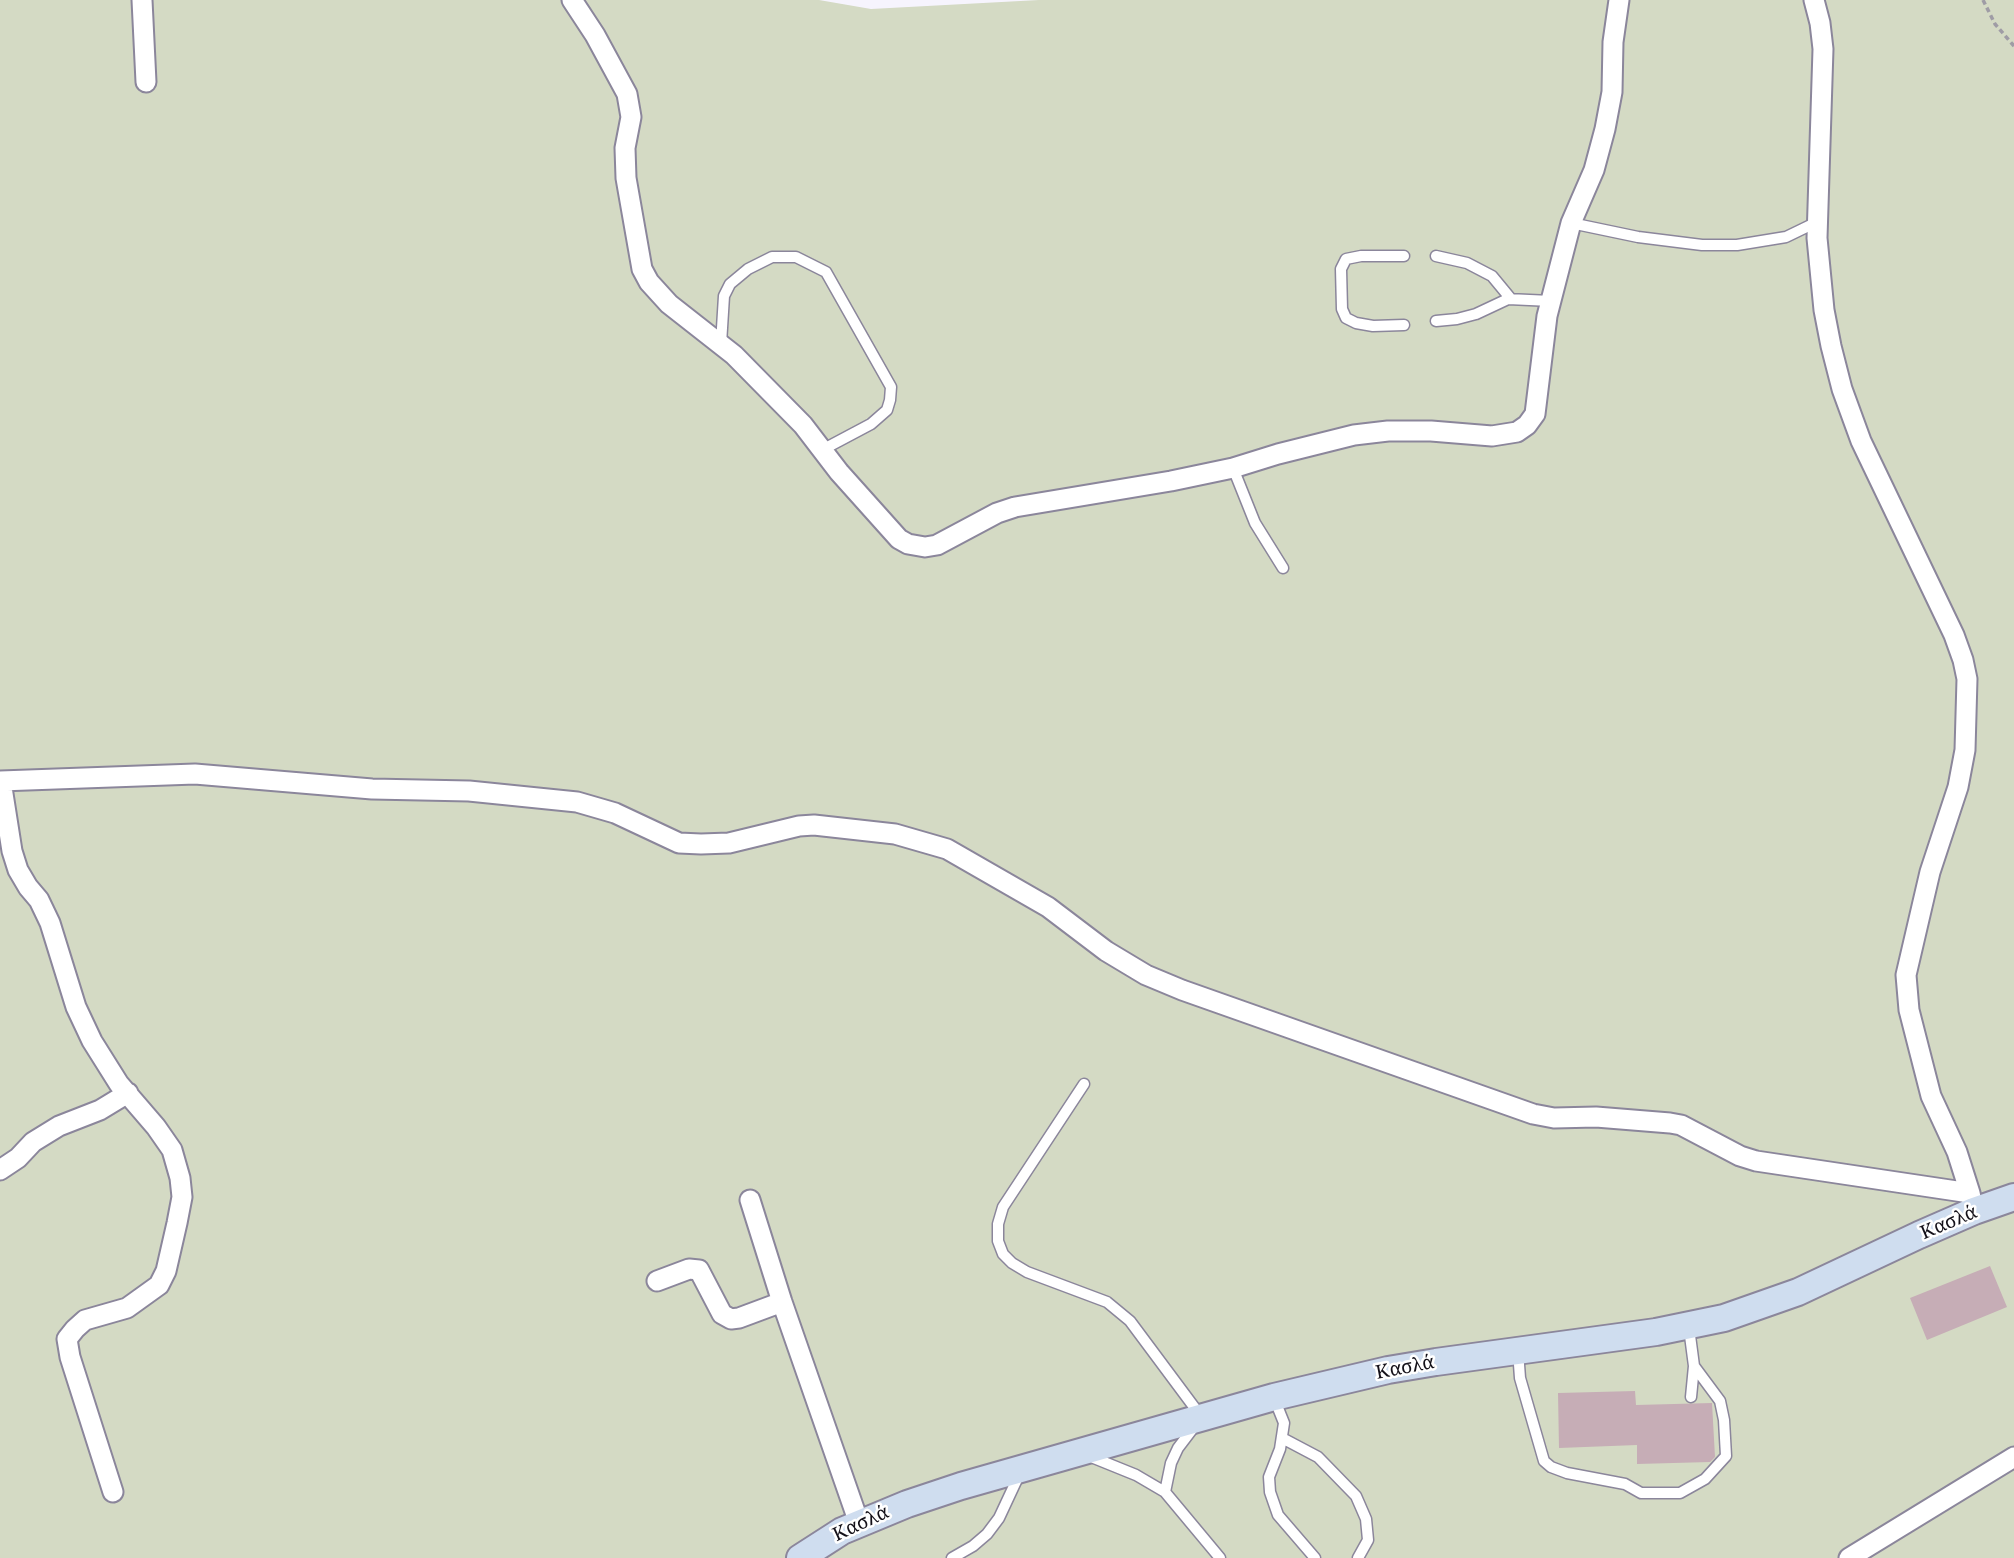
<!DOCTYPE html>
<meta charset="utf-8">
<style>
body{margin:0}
canvas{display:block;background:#f6f4fd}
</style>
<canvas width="2014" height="1558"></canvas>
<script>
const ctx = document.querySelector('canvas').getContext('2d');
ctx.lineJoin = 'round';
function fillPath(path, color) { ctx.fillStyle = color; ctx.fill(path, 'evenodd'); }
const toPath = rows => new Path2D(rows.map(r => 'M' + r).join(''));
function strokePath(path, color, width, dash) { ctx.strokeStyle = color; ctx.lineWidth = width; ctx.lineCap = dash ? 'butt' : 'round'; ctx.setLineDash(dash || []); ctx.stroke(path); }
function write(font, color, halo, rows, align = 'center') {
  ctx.font = font + ' "Noto Serif",serif'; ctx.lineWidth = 5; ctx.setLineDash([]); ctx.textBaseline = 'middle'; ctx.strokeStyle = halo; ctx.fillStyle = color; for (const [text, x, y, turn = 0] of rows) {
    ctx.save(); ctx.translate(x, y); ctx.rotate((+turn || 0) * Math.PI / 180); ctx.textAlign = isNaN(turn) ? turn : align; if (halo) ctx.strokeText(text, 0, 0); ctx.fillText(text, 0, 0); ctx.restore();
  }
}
fillPath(toPath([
 [0,0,819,0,871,9,1039,0,2014,0,2014,1558,0,1558]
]), '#d4dac4');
fillPath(toPath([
 [1990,1266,2007,1307,1927,1340,1910,1298],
 [1635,1391,1636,1405,1712,1403,1715,1457,1710,1462,1637,1464,1637,1445,1559,1448,1558,1393]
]), '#c6adb6');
const lane = toPath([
 [1571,223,1638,237,1702,245,1737,245,1786,237,1817,222],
 [1404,256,1361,256,1346,259,1341,269,1342,309,1346,318,1356,323,1373,326,1404,325],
 [1436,256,1467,263,1492,276,1511,299],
 [1436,321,1457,319,1476,314,1508,299,1551,301],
 [721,344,724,296,730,284,748,269,772,257,796,257,826,272,891,387,890,400,887,410,871,424,822,450],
 [1233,468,1255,523,1283,568],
 [1084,1084,1003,1207,998,1224,998,1241,1003,1254,1012,1263,1027,1272,1107,1302,1130,1321,1200,1415],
 [1689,1328,1694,1366,1691,1397],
 [1518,1351,1520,1378,1544,1461,1551,1467,1567,1473,1625,1484,1641,1493,1680,1493,1705,1479,1726,1456,1724,1420,1720,1401,1694,1366],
 [1274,1398,1284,1423,1280,1449,1269,1477,1270,1492,1278,1515,1315,1558],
 [1282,1438,1318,1457,1356,1496,1366,1519,1368,1540,1358,1558],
 [1089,1456,1136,1475,1165,1492,1220,1558],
 [1165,1492,1171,1463,1178,1448,1194,1427],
 [952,1558,973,1546,987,1534,999,1518,1020,1473]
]);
const street = toPath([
 [142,0,146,82],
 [572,0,595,35,627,94,631,117,625,148,626,178,642,269,649,282,669,304,734,355,803,425,839,472,899,539,908,544,925,547,937,545,997,513,1015,507,1171,481,1233,468,1278,454,1354,435,1388,431,1431,431,1492,436,1517,432,1527,425,1535,414,1547,316,1571,223,1594,170,1605,129,1612,92,1613,42,1619,0],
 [1814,0,1820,23,1823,49,1817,238,1824,310,1831,346,1842,389,1861,441,1954,635,1963,660,1967,679,1965,750,1958,787,1930,872,1906,975,1909,1010,1931,1096,1957,1152,1970,1193],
 [0,781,195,774,372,789,469,791,577,802,615,813,679,843,701,844,729,843,799,826,814,825,895,834,947,849,1048,907,1106,951,1146,975,1182,990,1533,1114,1554,1118,1596,1117,1670,1123,1681,1125,1740,1156,1756,1161,1970,1193,1974,1211],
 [1,781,12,851,18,870,28,887,39,900,50,923,76,1007,92,1041,119,1084,156,1127,172,1150,180,1178,182,1197,177,1223,166,1271,159,1285,127,1308,85,1320,75,1329,67,1339,70,1357,113,1492],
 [0,1170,18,1158,33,1142,59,1126,100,1110,128,1093],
 [750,1200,782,1302,859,1523],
 [657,1281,689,1269,699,1270,722,1314,731,1319,739,1318,782,1302],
 [1849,1558,2014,1457]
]);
const secondary = toPath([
 [800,1558,842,1531,907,1504,961,1486,1274,1397,1388,1370,1436,1362,1656,1332,1724,1318,1798,1292,1919,1235,1974,1211,2014,1197]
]);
strokePath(lane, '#8b869b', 13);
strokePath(street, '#8b869b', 23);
strokePath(secondary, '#8b869b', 30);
strokePath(toPath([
 [1983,0,1995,24,2014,46]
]), '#9f9ca5', 3.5, [5, 3.5]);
strokePath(lane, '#fff', 10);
strokePath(street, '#fff', 19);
strokePath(secondary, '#cfddef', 26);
write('19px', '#141119', '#fff', [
 ["Κασλά",1949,1223,-23],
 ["Κασλά",1405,1368,-11],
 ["Κασλά",861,1524,-25]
]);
</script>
